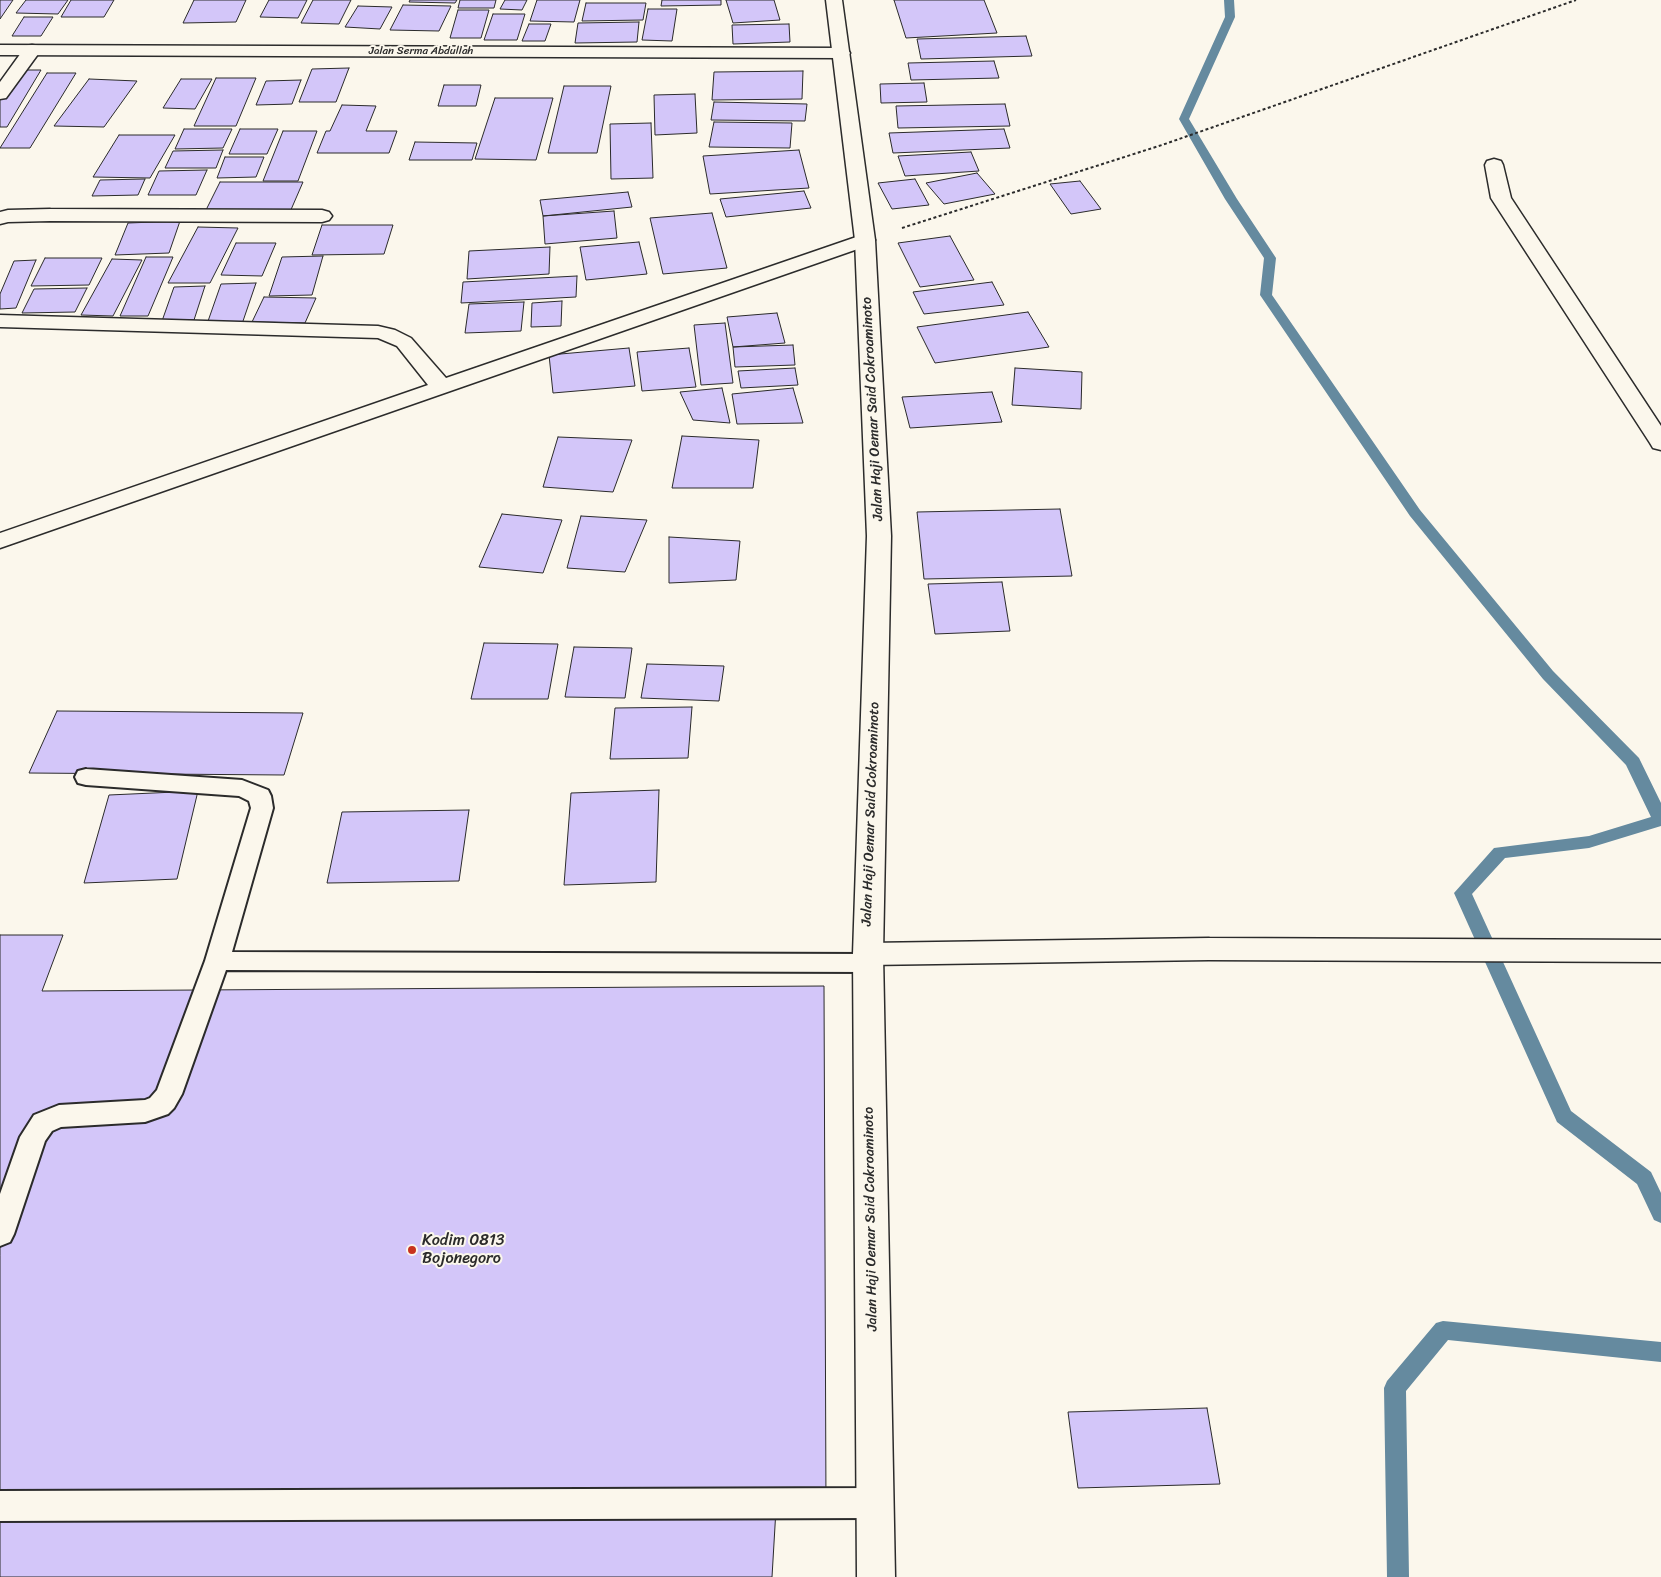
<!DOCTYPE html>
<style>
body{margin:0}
canvas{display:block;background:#fbf7ec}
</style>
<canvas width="1661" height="1577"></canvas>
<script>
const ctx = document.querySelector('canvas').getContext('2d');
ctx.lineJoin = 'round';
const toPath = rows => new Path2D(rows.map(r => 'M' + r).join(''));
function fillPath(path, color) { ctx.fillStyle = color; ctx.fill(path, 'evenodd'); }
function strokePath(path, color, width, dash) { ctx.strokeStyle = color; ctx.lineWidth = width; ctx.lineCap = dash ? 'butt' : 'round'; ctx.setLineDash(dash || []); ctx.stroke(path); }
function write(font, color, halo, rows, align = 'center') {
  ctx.font = font + ' Sriracha,sans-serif'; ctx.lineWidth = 4; ctx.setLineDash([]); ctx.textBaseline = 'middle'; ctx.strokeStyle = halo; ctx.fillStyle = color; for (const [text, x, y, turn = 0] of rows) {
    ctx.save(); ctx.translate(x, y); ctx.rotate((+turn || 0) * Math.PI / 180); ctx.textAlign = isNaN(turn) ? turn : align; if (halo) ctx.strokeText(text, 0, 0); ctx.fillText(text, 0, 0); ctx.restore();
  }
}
fillPath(toPath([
 [1224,0,1234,0,1235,17,1189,119,1237,199,1276,258,1272,295,1420,510,1553,671,1639,758,1661,803,1661,826,1589,848,1505,858,1472,894,1571,1111,1651,1172,1661,1193,1661,1223,1654,1220,1637,1184,1557,1122,1454,893,1494,848,1589,836,1651,817,1626,765,1543,679,1410,516,1260,295,1264,258,1225,199,1179,119,1225,17,1224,0],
 [1443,1321,1661,1342,1661,1362,1448,1340,1406,1391,1409,1577,1387,1577,1384,1388,1387,1381,1436,1323,1443,1321]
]), '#658a9f');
const building = toPath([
 [0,0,13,0,0,19,0,0],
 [26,0,68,0,58,14,16,13,26,0],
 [71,0,114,0,104,17,61,17,71,0],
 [194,0,246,0,236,22,183,23,194,0],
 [269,0,307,0,298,18,260,17,269,0],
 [313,0,351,0,339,24,301,23,313,0],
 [410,0,457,0,455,3,409,2,410,0],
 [460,0,496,0,494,8,458,8,460,0],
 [505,0,527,0,522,10,500,9,505,0],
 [537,0,580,0,574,22,530,21,537,0],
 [662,0,721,0,721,5,661,6,662,0],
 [726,0,774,0,780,20,733,23,726,0],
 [894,0,984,0,997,33,906,38,894,0],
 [586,3,646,3,643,20,582,21,586,3],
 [403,5,451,6,439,31,390,30,403,5],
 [358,6,392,7,380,29,345,27,358,6],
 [648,9,677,9,672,41,642,40,648,9],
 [458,10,489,10,481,38,450,38,458,10],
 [493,14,525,14,517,40,484,40,493,14],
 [24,17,53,17,41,36,12,36,24,17],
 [639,22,637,42,575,43,578,23,639,22],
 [529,24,551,24,545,41,522,41,529,24],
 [789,24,790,42,733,44,732,25,789,24],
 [1026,36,1032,56,921,59,917,39,1026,36],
 [994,61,999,78,911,80,908,63,994,61],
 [349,68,336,102,299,102,312,69,349,68],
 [17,70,41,70,7,127,0,127,0,99,17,70],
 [803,71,802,99,712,100,714,72,803,71],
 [47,73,76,73,30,148,0,148,47,73],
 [216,78,256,78,236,126,194,126,216,78],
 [89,79,137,81,104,127,54,126,89,79],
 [181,79,212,79,195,109,163,108,181,79],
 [301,80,292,104,256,105,266,81,301,80],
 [924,83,927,102,881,103,880,84,924,83],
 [444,85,481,85,476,106,438,106,444,85],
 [564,86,611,86,597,153,548,153,564,86],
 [695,94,697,133,655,135,654,95,695,94],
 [495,98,553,98,536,160,475,159,495,98],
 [714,102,807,104,805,121,711,120,714,102],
 [1005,104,1010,126,898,128,896,106,1005,104],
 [342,105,376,106,366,131,397,131,389,153,317,153,326,131,330,131,342,105],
 [714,122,792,123,790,148,709,147,714,122],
 [651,123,653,178,611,179,610,124,651,123],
 [184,129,232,129,223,148,175,149,184,129],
 [240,129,278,129,267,154,229,154,240,129],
 [1004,129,1010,148,893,153,889,133,1004,129],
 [283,131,317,131,298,181,263,181,283,131],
 [119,135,175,135,150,178,93,177,119,135],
 [415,142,477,143,472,160,409,160,415,142],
 [223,150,216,168,165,168,173,151,223,150],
 [799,150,809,188,710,194,703,156,799,150],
 [971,152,979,171,905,176,898,156,971,152],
 [225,157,264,157,256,177,217,178,225,157],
 [207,170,196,195,148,195,159,171,207,170],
 [977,173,995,194,944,204,926,183,977,173],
 [145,179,138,195,92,196,100,180,145,179],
 [915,179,929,205,892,209,878,183,915,179],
 [1080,181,1101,209,1071,214,1050,184,1080,181],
 [220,182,303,182,290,212,205,212,220,182],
 [804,191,811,208,726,217,720,199,804,191],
 [628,192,632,207,543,216,540,200,628,192],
 [614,211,617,238,545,244,543,216,614,211],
 [712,213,727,268,663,274,650,218,712,213],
 [180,221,169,253,115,255,128,223,180,221],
 [322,225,393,225,384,254,312,255,322,225],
 [198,227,238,228,210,283,168,283,198,227],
 [950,236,974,280,920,287,898,243,950,236],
 [639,242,647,274,586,280,580,247,639,242],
 [236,243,276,243,262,276,221,275,236,243],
 [550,247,549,274,467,279,469,251,550,247],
 [323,256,312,295,269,296,282,257,323,256],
 [146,257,173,257,148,316,120,316,146,257],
 [45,258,102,258,89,285,31,286,45,258],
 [112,259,142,260,113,316,81,315,112,259],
 [36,260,16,308,0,309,0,294,14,261,36,260],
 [577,276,576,297,461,303,463,282,577,276],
 [992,282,1004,305,924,314,913,292,992,282],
 [256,283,242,324,207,324,221,284,256,283],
 [205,286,194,320,162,321,174,287,205,286],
 [87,288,75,312,22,313,34,289,87,288],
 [264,297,316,298,305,323,252,322,264,297],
 [562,301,561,326,531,327,532,303,562,301],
 [524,302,521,331,465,333,469,304,524,302],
 [1028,312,1049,347,935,363,917,327,1028,312],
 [777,313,785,343,733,347,727,317,777,313],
 [725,323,733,383,701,385,694,325,725,323],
 [793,345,795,365,735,367,733,347,793,345],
 [629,348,635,386,553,393,549,355,629,348],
 [689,348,696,387,642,391,637,352,689,348],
 [795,368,798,385,741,388,738,371,795,368],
 [1015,368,1082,372,1081,409,1012,405,1015,368],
 [722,388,730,423,693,420,680,392,722,388],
 [793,388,803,423,737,424,732,394,793,388],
 [992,392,1002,422,910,428,902,397,992,392],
 [682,436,759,440,753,488,672,488,682,436],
 [558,437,632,440,613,492,543,487,558,437],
 [1060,509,1072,576,924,579,917,512,1060,509],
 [502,514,562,520,543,573,479,567,502,514],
 [581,516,647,520,625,572,567,568,581,516],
 [669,537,740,541,736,580,669,583,669,537],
 [1002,582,1010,631,935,634,928,584,1002,582],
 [484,643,558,644,548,699,471,699,484,643],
 [574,647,632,648,625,698,565,697,574,647],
 [647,664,724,666,719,701,641,698,647,664],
 [692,707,688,758,610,759,615,708,692,707],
 [57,711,303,713,284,775,29,773,57,711],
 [659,790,656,882,564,885,571,793,659,790],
 [198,791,177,879,84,883,109,795,198,791],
 [469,810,459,881,327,883,342,812,469,810],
 [0,935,63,935,42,991,824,986,826,1508,776,1509,772,1577,0,1577,0,935],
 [1207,1408,1220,1484,1078,1488,1068,1412,1207,1408]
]);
fillPath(building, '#d3c6f9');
strokePath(building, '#2b2b2b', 1);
const lane = toPath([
 [86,769,242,780,268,790,271,796,273,808,232,952,868,954,877,956,880,963,877,970,868,972,226,970,182,1094,174,1108,168,1114,145,1122,61,1127,52,1131,45,1141,14,1234,10,1242,0,1246,0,1194,20,1137,34,1115,59,1105,145,1100,150,1098,157,1090,205,961,251,808,249,801,239,796,86,785,78,783,75,777,78,771,86,769],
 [874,1488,885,1492,889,1503,885,1514,874,1518,0,1521,0,1491,874,1488]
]);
const street = toPath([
 [32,45,38,46,41,50,6,98,0,99,0,82,26,46,32,45],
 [1494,159,1501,161,1503,165,1511,198,1661,426,1661,450,1653,448,1650,443,1491,198,1485,165,1487,161,1494,159],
 [50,209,322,210,329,212,332,216,329,220,322,222,50,221,8,222,0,224,0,212,8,210,50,209],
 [865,234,872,236,875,240,872,244,0,548,0,533,428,385,397,346,378,338,0,327,0,315,378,326,395,330,411,338,446,378,865,234],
 [1209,938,1661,940,1661,962,1209,960,868,965,857,962,853,954,857,946,868,943,1209,938]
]);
const secondary = toPath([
 [0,45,841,48,847,49,850,53,847,57,841,58,0,55,0,45]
]);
const primary = toPath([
 [826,0,842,0,875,240,891,536,883,954,895,1577,857,1577,853,954,867,536,855,240,826,0]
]);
strokePath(lane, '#2b2b2b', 4);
strokePath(street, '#2b2b2b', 3);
strokePath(secondary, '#2b2b2b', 3);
strokePath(primary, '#2b2b2b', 3);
strokePath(toPath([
 [902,228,1162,145,1576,0]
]), '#2b2b2b', 2, [3, 2.5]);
fillPath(lane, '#fbf7ec');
fillPath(street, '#fbf7ec');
fillPath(secondary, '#fbf7ec');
fillPath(primary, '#fbf7ec');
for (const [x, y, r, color] of [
 [412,1250,5,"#c8321e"]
]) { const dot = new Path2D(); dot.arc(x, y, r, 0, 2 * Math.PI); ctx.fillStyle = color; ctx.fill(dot); strokePath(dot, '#fbf7ec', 2); }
write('11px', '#2b2b2b', '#fbf7ec', [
 ["Jalan Serma Abdullah",421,51]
]);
write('14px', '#2b2b2b', '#fbf7ec', [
 ["Jalan Haji Oemar Said Cokroaminoto",873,409,-93],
 ["Jalan Haji Oemar Said Cokroaminoto",871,814,-88],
 ["Jalan Haji Oemar Said Cokroaminoto",871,1219,-91]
]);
write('16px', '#2b2b2b', '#fbf7ec', [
 ["Kodim 0813",422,1241],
 ["Bojonegoro",422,1259]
], 'left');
</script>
